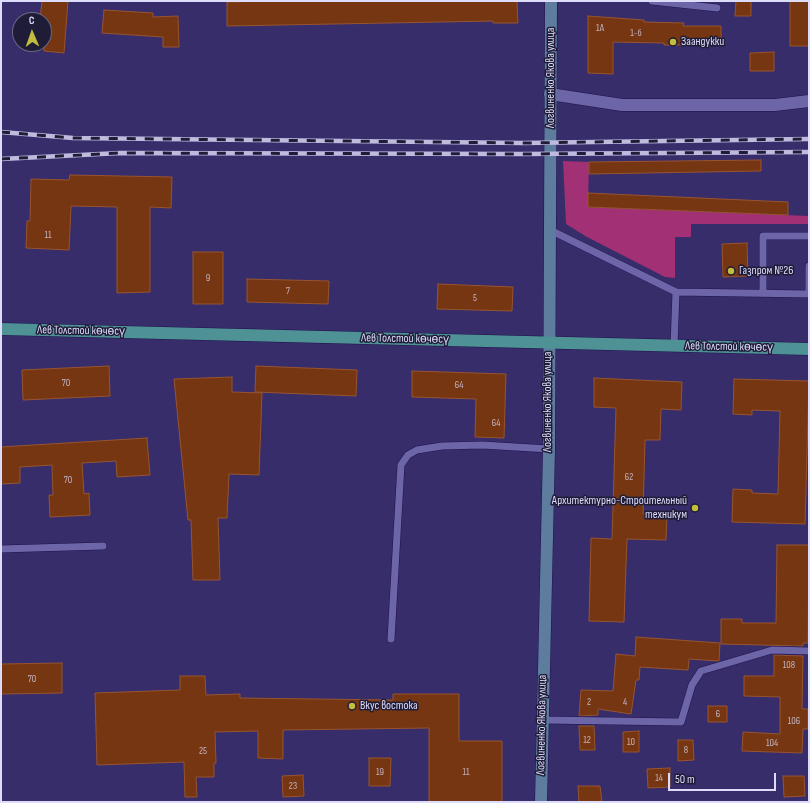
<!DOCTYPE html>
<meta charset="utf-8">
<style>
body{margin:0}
#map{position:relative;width:810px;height:803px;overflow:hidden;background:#372d6a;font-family:"Sofia Sans Condensed",sans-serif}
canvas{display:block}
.frame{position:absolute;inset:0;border:2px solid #dddcfa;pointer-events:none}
.north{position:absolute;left:12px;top:12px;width:40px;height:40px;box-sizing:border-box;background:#1f1c37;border:1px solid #6b6985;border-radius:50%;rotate:358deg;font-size:11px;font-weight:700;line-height:16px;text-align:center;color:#dddcfa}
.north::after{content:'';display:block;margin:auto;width:14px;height:18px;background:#c2bd3f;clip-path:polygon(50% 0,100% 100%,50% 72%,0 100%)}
.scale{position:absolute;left:668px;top:773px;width:108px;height:18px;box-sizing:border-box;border:2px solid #dddcfa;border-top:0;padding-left:5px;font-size:12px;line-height:14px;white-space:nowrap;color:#dddcfa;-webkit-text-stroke:3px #1f1c37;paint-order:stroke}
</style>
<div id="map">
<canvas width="810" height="803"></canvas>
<div class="frame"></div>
<div class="north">С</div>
<div class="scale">50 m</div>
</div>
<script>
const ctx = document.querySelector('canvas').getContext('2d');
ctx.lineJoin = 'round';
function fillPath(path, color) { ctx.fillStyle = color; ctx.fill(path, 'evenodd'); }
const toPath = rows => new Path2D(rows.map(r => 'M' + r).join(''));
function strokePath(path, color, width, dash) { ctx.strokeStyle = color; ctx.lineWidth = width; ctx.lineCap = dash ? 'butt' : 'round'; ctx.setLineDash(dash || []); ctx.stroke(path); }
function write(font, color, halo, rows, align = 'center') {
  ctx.font = font + ' "Sofia Sans Condensed",sans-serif'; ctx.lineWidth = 3; ctx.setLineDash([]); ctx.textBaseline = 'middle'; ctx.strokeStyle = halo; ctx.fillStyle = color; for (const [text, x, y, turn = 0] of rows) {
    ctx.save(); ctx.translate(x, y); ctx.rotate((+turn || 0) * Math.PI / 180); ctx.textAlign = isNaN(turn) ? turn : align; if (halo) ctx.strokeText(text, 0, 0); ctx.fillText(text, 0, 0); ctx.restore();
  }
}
fillPath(toPath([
 [563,161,589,162,588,207,809,216,809,224,691,224,691,237,675,237,675,278,665,277,587,237,566,224]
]), '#a13075');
const building = toPath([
 [42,1,68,1,64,53,44,51,44,20,40,20,42,1],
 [270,1,517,1,518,23,493,23,493,21,227,26,227,2,270,1],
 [736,1,751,1,751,16,735,16,736,1],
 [790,1,809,1,809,46,790,46,790,1],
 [104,10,153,13,153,17,178,16,179,47,163,47,163,37,102,33,104,10],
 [588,16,644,20,644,22,684,23,683,26,721,26,721,45,664,45,664,43,613,42,613,74,588,73,588,16],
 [774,52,774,71,750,71,750,53,774,52],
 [761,160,761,171,589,174,589,162,761,160],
 [70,175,172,177,171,208,150,207,150,292,117,293,117,207,71,206,69,250,26,248,27,221,30,221,31,179,69,180,70,175],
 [588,193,788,202,788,215,588,207,588,193],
 [747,243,748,276,723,277,722,244,747,243],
 [193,252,223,252,223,304,193,304,193,252],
 [247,279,329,281,328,304,247,302,247,279],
 [438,284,513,287,512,311,437,309,438,284],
 [109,366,110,396,23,400,22,370,109,366],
 [256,366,357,370,356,396,255,392,256,366],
 [412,371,506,374,504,438,475,437,476,399,412,397,412,371],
 [232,377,232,392,262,393,259,475,229,474,227,518,218,518,220,580,193,580,191,520,188,520,174,379,232,377],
 [594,378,682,382,681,410,661,409,660,440,645,440,643,514,667,515,666,540,627,539,624,622,589,621,591,538,612,539,616,408,594,407,594,378],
 [734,379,809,381,805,524,732,522,733,489,752,490,752,493,778,494,780,411,752,410,752,415,733,414,734,379],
 [147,438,150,475,117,477,116,461,82,463,84,494,89,493,90,515,50,517,49,495,53,495,52,465,20,467,20,483,1,484,1,447,147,438],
 [777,545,809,545,808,643,803,643,803,646,721,644,721,619,742,619,742,623,776,623,777,545],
 [636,637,720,643,719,661,689,659,688,670,640,667,639,680,636,680,631,714,598,709,598,715,579,716,581,690,613,691,616,654,635,656,636,637],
 [774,655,803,656,802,709,808,709,808,729,803,729,802,753,742,751,743,732,780,734,780,697,744,696,744,676,774,676,774,655],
 [62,663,62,693,1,694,1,664,62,663],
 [180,676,205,676,206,695,240,694,240,698,393,700,393,694,459,694,459,741,502,741,502,802,429,802,429,728,283,730,283,759,258,758,258,731,215,732,216,763,214,763,214,777,196,777,197,797,185,797,184,762,97,765,95,693,180,690,180,676],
 [708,706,727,706,727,722,708,722,708,706],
 [579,726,594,726,595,750,580,750,579,726],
 [639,731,639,752,623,752,623,732,639,731],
 [678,740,693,740,694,760,678,761,678,740],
 [369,758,391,758,390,786,369,786,369,758],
 [670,768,670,787,648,788,647,769,670,768],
 [303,775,304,796,283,797,282,776,303,775],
 [783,776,804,776,805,796,784,797,783,776],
 [578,786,600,786,602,802,579,802,578,786]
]);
fillPath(building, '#763611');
strokePath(building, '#975431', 1);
const lane = toPath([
 [652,1,717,8],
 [550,230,676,292,809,294],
 [763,293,763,236,809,236],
 [809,294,809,266],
 [674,346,676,292],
 [1,549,103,546],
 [391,639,401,465,408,455,417,450,442,446,482,445,549,449],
 [542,720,681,722,692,685,701,671,772,650,809,651]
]);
const street = toPath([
 [550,94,622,105,775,105,809,101]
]);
const secondary = toPath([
 [541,802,549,449,551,1]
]);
const primary = toPath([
 [1,329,809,349]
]);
strokePath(lane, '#20124c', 8);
strokePath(street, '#20124c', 13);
strokePath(secondary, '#20124c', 13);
strokePath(primary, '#20124c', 13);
strokePath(lane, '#6c65a7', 7);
strokePath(street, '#6c65a7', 12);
strokePath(secondary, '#5d7c9e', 12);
strokePath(primary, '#4e9295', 12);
const rail = toPath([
 [1,132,73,138,523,143,809,139],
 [1,159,120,153,523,154,809,152]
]);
strokePath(rail, '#bebbdf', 4.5);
strokePath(rail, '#1f1c37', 3, [9]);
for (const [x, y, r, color] of [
 [673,42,4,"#c2bd3f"],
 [731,271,4,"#c2bd3f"],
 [695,508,4,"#c2bd3f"],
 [352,706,4,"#c2bd3f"]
]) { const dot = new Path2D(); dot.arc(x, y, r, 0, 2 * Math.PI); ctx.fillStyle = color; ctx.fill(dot); strokePath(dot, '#1f1c37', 1.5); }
write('10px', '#c3b2c0', null, [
 ["1А",600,28],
 ["1-б",636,33],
 ["11",48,235],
 ["9",208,278],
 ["7",288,291],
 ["5",475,298],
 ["70",66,383],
 ["64",459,385],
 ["64",496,423],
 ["62",629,477],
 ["70",68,480],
 ["108",789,665],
 ["70",32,679],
 ["2",589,702],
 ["4",625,702],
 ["6",718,714],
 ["106",794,721],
 ["12",587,740],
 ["10",631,742],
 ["104",772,743],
 ["8",686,750],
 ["25",203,751],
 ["19",380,772],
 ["11",466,772],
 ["14",659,778],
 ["23",293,786]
]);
write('12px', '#dddcfa', '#1f1c37', [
 ["Заандукки",681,42],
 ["Газпром №26",739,271],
 ["Архитектурно-Строительный",687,501,"right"],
 ["техникум",687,515,"right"],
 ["Вкус востока",360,706]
], 'left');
write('12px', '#dddcfa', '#1f1c37', [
 ["Логвиненко Якова улица",551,78,-90],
 ["Лев Толстой көчөсү",81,331,1],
 ["Лев Толстой көчөсү",405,339,1],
 ["Лев Толстой көчөсү",729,347,1],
 ["Логвиненко Якова улица",548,402,-90],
 ["Логвиненко Якова улица",542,725,-89]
]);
</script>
